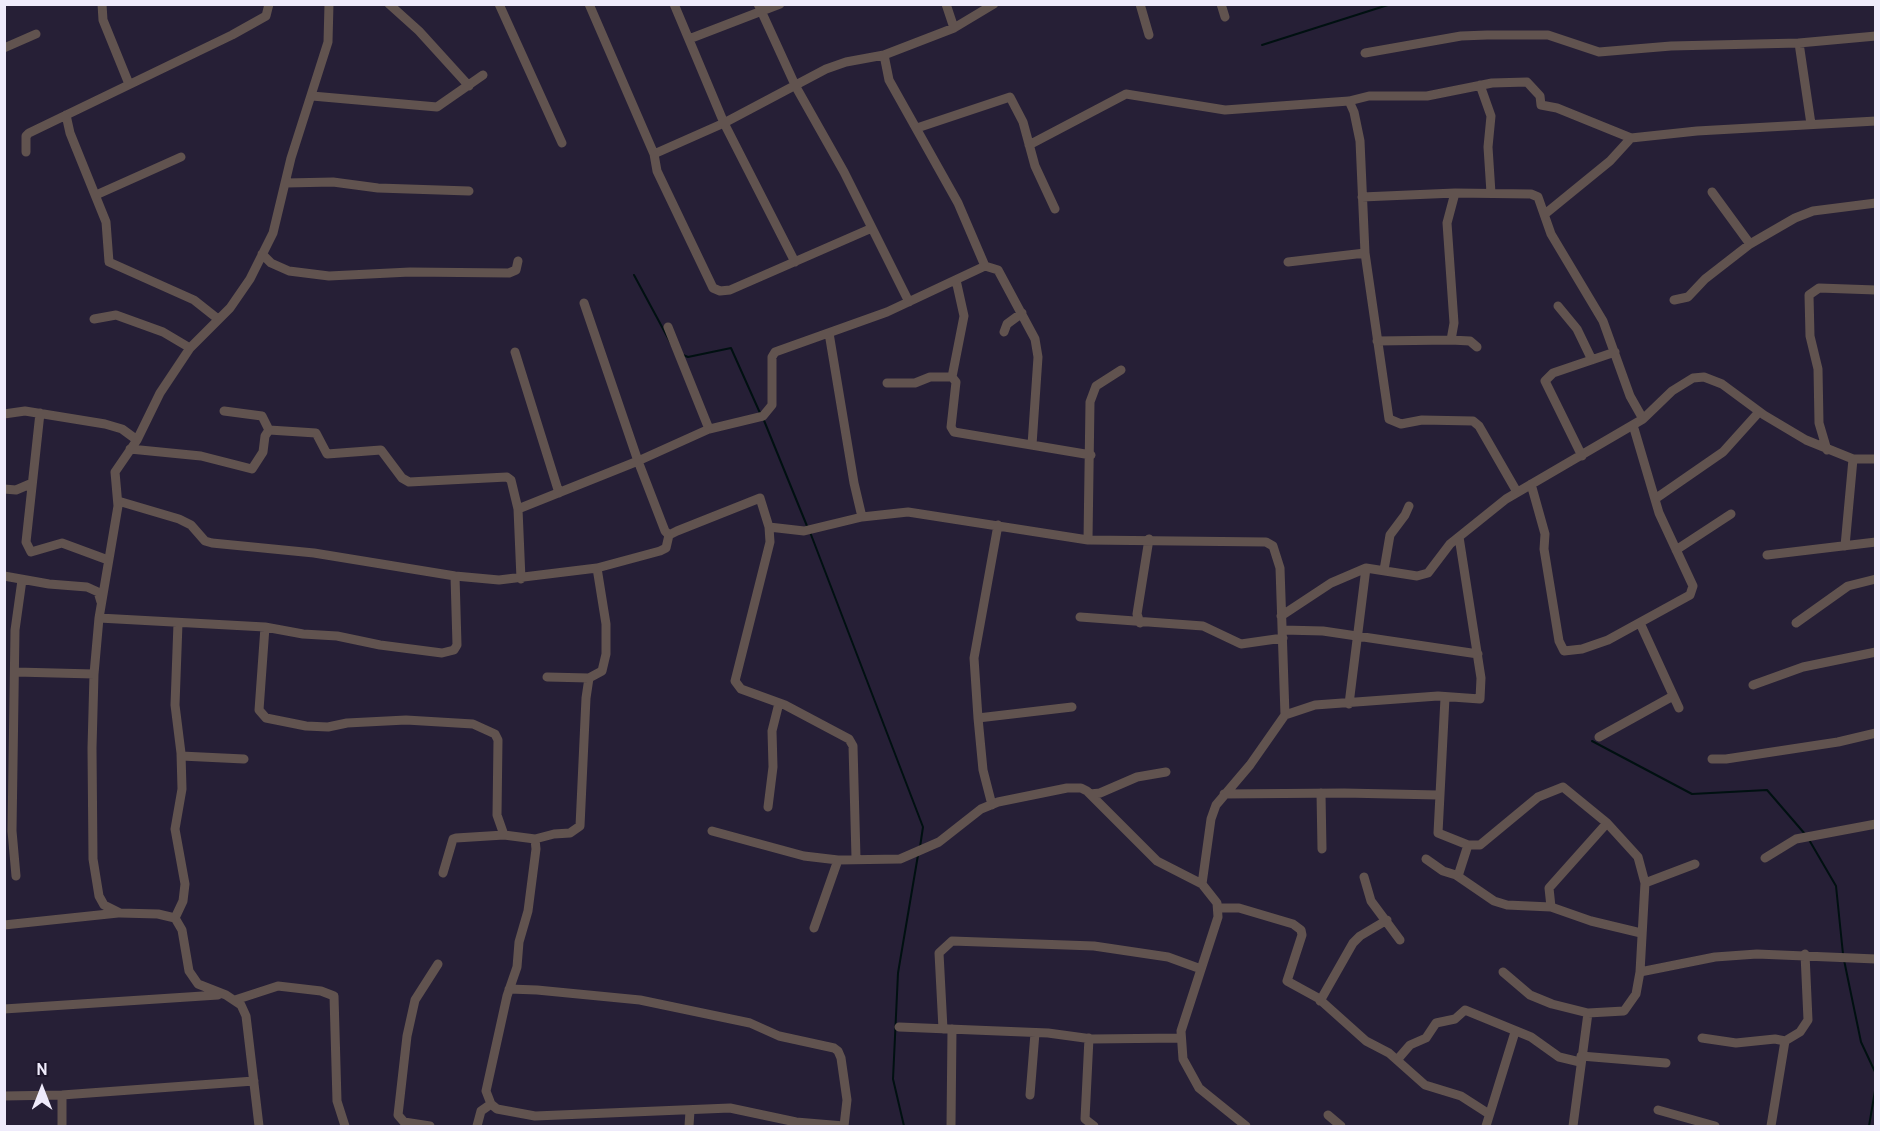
<!DOCTYPE html>
<style>
body{margin:0}
#map{position:relative;width:1880px;height:1131px;overflow:hidden;background:#261f36;font-family:Overpass,sans-serif}
canvas{display:block}
.frame{position:absolute;inset:0;border:6px solid #efebfb;pointer-events:none}
.north{position:absolute;left:12px;top:1059px;width:60px;height:60px;-webkit-text-stroke:4px #1d162c;paint-order:stroke;rotate:0deg;font-size:16px;font-weight:700;line-height:24px;text-align:center;color:#efebfb}
.north::after{content:'';display:block;margin:auto;width:21px;height:27px;background:#efebfb;clip-path:polygon(50% 0,100% 100%,50% 72%,0 100%)}
</style>
<div id="map">
<canvas width="1880" height="1131"></canvas>
<div class="frame"></div>
<div class="north">N</div>
</div>
<script>
const ctx = document.querySelector('canvas').getContext('2d');
ctx.lineJoin = 'round';
const toPath = rows => new Path2D(rows.map(r => 'M' + r).join(''));
function strokePath(path, color, width, dash) { ctx.strokeStyle = color; ctx.lineWidth = width; ctx.lineCap = dash ? 'butt' : 'round'; ctx.setLineDash(dash || []); ctx.stroke(path); }
strokePath(toPath([
 [1262,45,1391,4],
 [634,275,675,351],
 [683,355,688,357,731,348,760,413],
 [763,418,807,526],
 [810,532,923,827,920,847],
 [1592,741,1692,794,1767,790,1805,834],
 [1808,838,1836,886,1843,954],
 [1844,960,1861,1042,1876,1074],
 [904,1126,893,1079,898,973,918,855],
 [1869,1126,1876,1085]
]), '#001011', 2);
strokePath(toPath([
 [102,4,103,20,129,84],
 [389,4,419,31,469,86],
 [499,4,562,143],
 [589,4,654,154,657,171,713,288,720,291,730,290,872,228],
 [674,4,724,123,795,262],
 [758,4,796,87,844,172,909,302],
 [946,4,954,28],
 [1140,4,1149,35],
 [1221,4,1225,17],
 [689,39,780,4],
 [1799,43,1811,124],
 [4,48,36,34],
 [1365,53,1461,36,1487,35,1548,35,1599,52,1671,46,1799,43,1876,36],
 [884,55,889,80,958,203,985,266],
 [1480,85,1491,116,1488,147,1491,193],
 [312,96,437,107,483,75],
 [1349,101,1354,112,1360,141,1365,253,1389,419,1401,424,1422,420,1473,421,1479,426,1517,492],
 [66,115,70,133,106,222,109,262,194,300,218,319],
 [917,128,1010,97,1023,122,1035,166,1055,209],
 [1029,145,1126,94,1225,110,1349,101,1369,96,1427,96,1492,83,1527,82,1540,96,1541,105,1557,108,1631,138],
 [26,152,26,136,29,133,232,35,266,16,269,4],
 [654,154,724,123,826,69,846,62,884,55,954,28,994,4],
 [286,183,333,182,378,188,469,191],
 [1712,192,1750,244],
 [96,195,181,157],
 [1362,197,1455,193,1531,194,1538,197,1551,234,1603,321,1630,396,1643,419],
 [1545,214,1610,161,1631,138,1697,131,1876,121],
 [262,254,271,263,289,271,329,276,410,272,509,273,516,270,518,261],
 [1288,262,1365,253],
 [956,280,964,316,952,377,956,382,951,427,954,432,1091,455],
 [1674,300,1688,297,1705,279,1750,244,1795,218,1813,211,1876,203],
 [584,303,638,461,665,531,669,535],
 [1558,306,1577,329,1592,360],
 [94,319,116,315,163,332,190,348],
 [668,327,709,429],
 [1004,332,1007,324,1022,313],
 [829,333,854,483,862,517],
 [1451,340,1454,323,1447,223,1455,193],
 [1377,341,1451,340,1470,341,1477,347],
 [515,352,559,493],
 [887,383,915,383,930,377,952,377],
 [224,411,262,416,269,430],
 [40,413,26,542,31,552,62,543,108,560],
 [4,414,25,411,105,424,122,429,137,440],
 [269,430,316,433,327,454,381,450,402,478,409,482,507,477,511,480,518,509,638,461,709,429,763,416,772,405,772,357,775,352,887,312,985,266,998,270,1035,339,1038,357,1032,445],
 [130,449,201,456,252,469,263,452,265,436,269,430],
 [1827,450,1819,423,1818,369,1810,336,1809,295,1819,288,1876,290],
 [1582,456,1545,381,1553,373,1615,352],
 [1531,484,1545,534,1544,549,1559,641,1564,651,1582,649,1608,640,1690,595,1693,586,1659,513,1633,425],
 [4,489,16,490,30,484],
 [1655,499,1723,452,1759,412],
 [118,501,179,519,191,525,205,541,212,543,314,553,455,576,499,580,597,568],
 [518,509,521,579],
 [769,527,804,531,862,517,908,512,1088,540,1266,542,1273,546,1280,568,1285,715,1250,765,1216,805,1211,819,1202,884],
 [1088,540,1090,402,1096,386,1121,370],
 [1845,546,1853,459],
 [1676,550,1731,514],
 [1767,555,1876,542],
 [1384,570,1390,535,1405,515,1409,506],
 [4,576,49,584,87,587,98,592,101,602],
 [1281,616,1331,583,1366,568,1417,576,1428,573,1450,544,1506,499,1643,419,1672,391,1693,378,1704,377,1722,384,1764,415,1806,440,1853,459,1876,459],
 [1080,617,1203,626,1241,644,1283,638],
 [99,618,265,627,303,634,337,636,380,645,442,653,454,650,457,645,455,576],
 [1140,623,1137,614,1149,539],
 [1640,623,1679,708],
 [1796,623,1848,586,1876,579],
 [265,627,259,710,266,718,306,726,328,727,347,723,406,720,473,724,495,734,498,740,497,815,504,835],
 [1283,630,1323,631,1478,654],
 [16,672,94,674],
 [547,677,589,678],
 [1753,685,1803,667,1876,652],
 [1445,698,1438,833,1468,845,1480,845,1538,797,1563,787,1607,823,1638,857,1645,883,1640,972,1636,994,1624,1011,1588,1013,1552,1004,1530,995,1503,972],
 [1349,704,1366,568],
 [1285,715,1315,705,1438,696,1480,699,1481,678,1459,537],
 [978,718,974,658,998,525],
 [1599,737,1673,696],
 [181,756,244,759],
 [1712,759,1726,759,1838,742,1876,733],
 [1321,793,1322,849],
 [1090,794,1100,793,1137,777,1166,772],
 [1224,794,1344,793,1438,795],
 [992,805,983,770,978,718,1072,707],
 [768,807,773,767,772,731,779,703],
 [712,831,804,856,838,860,900,859,939,842,981,809,998,802,1067,788,1081,788,1087,791,1157,861,1202,884,1217,903,1218,917,1181,1031,1183,1059,1199,1088,1246,1126],
 [535,839,536,849,528,911,519,942,517,967,507,996,486,1091,491,1104,497,1109,535,1116,730,1108,796,1122,844,1126],
 [1765,858,1796,839,1876,824],
 [1426,859,1443,871,1456,875,1494,901,1507,905,1551,907,1591,921,1641,933],
 [443,873,453,839,456,838,504,835,535,839,554,834,570,833,580,826,586,698,589,678,602,671,606,654,606,624,597,568,660,551,666,548,669,535,677,531,760,498,769,527,770,542,735,681,741,689,785,705,849,739,853,746,856,858],
 [16,876,12,831,15,630,22,580],
 [1458,876,1468,845],
 [1364,877,1371,901,1400,940],
 [1645,883,1695,864],
 [1551,907,1549,888,1607,823],
 [1219,908,1239,908,1293,924,1301,930,1302,935,1287,981,1318,998,1366,1041,1389,1053,1425,1085,1461,1096,1489,1114],
 [175,918,183,901,185,884,175,829,182,789,181,753,175,705,178,623],
 [4,925,118,913],
 [814,928,838,860],
 [1640,972,1715,957,1757,954,1876,959],
 [509,989,537,990,640,1000,750,1023,779,1036,834,1048,838,1051,841,1058,847,1100,844,1126],
 [235,1000,278,986,321,991,334,996,337,1101,345,1126],
 [1320,1001,1353,943,1360,936,1387,920],
 [4,1009,218,995],
 [899,1027,1048,1033,1092,1039,1181,1038],
 [943,1029,939,953,952,941,1094,946,1168,957,1201,969],
 [1089,1038,1085,1119,1094,1126],
 [1702,1038,1736,1043,1775,1039,1785,1041,1800,1032,1808,1020,1805,954],
 [1581,1056,1666,1063],
 [1397,1060,1410,1045,1426,1038,1436,1023,1455,1019,1465,1010,1531,1037,1559,1057,1580,1062],
 [1030,1095,1035,1033],
 [4,1096,62,1095,254,1081],
 [1658,1110,1715,1126],
 [1328,1115,1341,1126],
 [62,1126,62,1095],
 [259,1126,246,1016,241,1005,226,995,198,984,189,971,182,930,175,918,158,914,120,913,104,905,99,896,93,859,92,748,94,674,99,618,118,506,115,472,137,440,160,393,190,348,230,308,250,279,273,233,291,158,328,42,329,4],
 [430,1126,404,1122,398,1115,407,1036,415,1000,438,964],
 [477,1126,481,1111,491,1104],
 [689,1126,690,1111],
 [951,1126,952,1029],
 [1486,1126,1515,1032],
 [1573,1126,1588,1013],
 [1771,1126,1785,1041]
]), '#61534f', 9);
</script>
